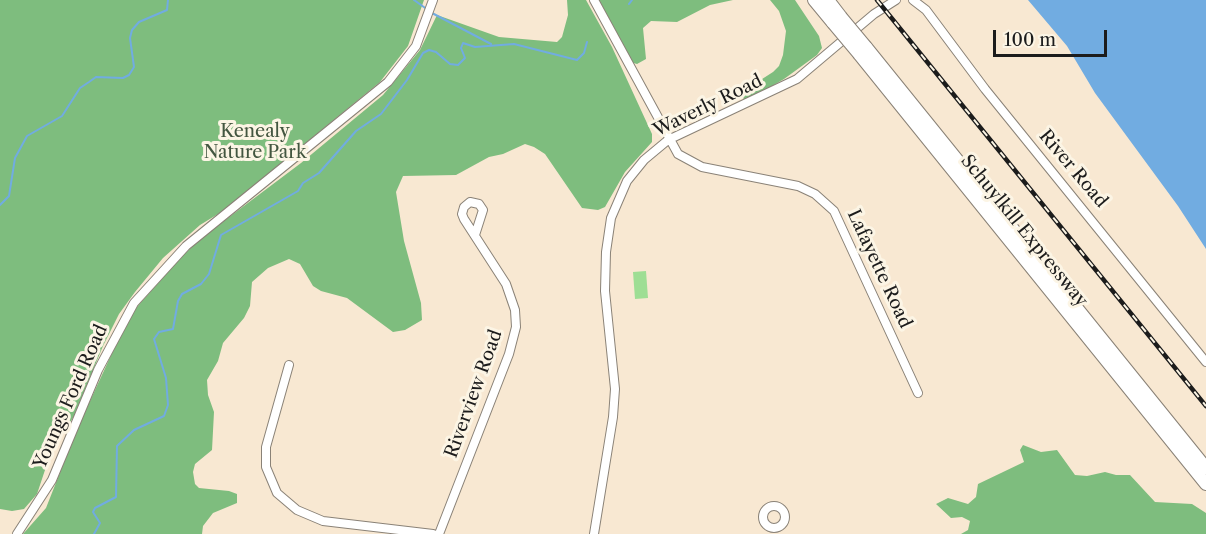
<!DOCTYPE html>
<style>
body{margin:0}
#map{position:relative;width:1206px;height:534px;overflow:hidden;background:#f8e8d2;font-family:"Libre Caslon Text",serif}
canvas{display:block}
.scale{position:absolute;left:993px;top:30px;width:114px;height:27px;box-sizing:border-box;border:3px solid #1c1c1c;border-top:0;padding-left:8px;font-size:18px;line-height:21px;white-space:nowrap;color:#1c1c1c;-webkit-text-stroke:4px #fcf5e5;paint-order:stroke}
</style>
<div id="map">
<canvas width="1206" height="534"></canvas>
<div class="scale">100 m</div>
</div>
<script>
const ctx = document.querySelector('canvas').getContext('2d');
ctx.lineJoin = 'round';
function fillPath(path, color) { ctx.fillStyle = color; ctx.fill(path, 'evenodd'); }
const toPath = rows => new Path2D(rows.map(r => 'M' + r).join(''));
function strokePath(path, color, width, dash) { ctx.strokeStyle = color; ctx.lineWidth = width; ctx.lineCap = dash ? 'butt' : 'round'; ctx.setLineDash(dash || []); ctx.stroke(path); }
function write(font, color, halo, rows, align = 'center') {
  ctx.font = font + ' "Libre Caslon Text",serif'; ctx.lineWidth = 6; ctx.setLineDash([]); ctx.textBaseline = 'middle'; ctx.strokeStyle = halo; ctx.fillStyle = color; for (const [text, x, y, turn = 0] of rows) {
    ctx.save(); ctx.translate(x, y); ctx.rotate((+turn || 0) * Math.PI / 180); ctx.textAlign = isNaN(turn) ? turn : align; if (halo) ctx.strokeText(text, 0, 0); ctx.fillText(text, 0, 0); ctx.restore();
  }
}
fillPath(toPath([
 [646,271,648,298,635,299,633,272]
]), '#9ede94');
fillPath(toPath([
 [0,0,424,0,408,46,380,82,223,211,200,225,163,258,135,292,119,314,103,346,74,416,50,455,37,494,24,509,12,511,0,509],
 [567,0,586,0,612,47,652,134,652,142,625,172,605,207,598,210,582,208,545,154,534,147,525,144,503,154,489,157,456,175,403,176,396,192,404,241,421,303,422,320,405,330,393,332,347,298,321,291,313,286,300,264,289,259,268,268,252,282,250,306,244,318,223,343,218,361,207,380,208,395,214,412,212,450,195,464,193,472,195,484,199,488,229,491,237,494,237,503,213,513,203,526,202,534,23,534,46,508,78,427,125,325,135,309,184,254,208,233,301,163,383,95,420,50,437,15,499,37,557,42,562,37,568,15],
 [599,0,733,0,710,5,677,22,651,21,643,28,646,59,637,64,630,62],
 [770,0,795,0,819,36,822,48,817,55,784,79,746,101,743,98,745,90,773,72,779,66,783,55,786,31,779,11],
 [1023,445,1041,452,1057,450,1075,475,1087,476,1105,472,1116,475,1130,475,1155,502,1192,504,1206,513,1206,534,961,534,968,530,970,521,962,517,951,518,936,504,948,498,968,504,976,497,978,484,1024,462,1020,450]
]), '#7ebd7e');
fillPath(toPath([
 [1028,0,1206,0,1206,249,1178,206,1095,93,1067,46]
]), '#71ace1');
strokePath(toPath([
 [414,0,428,10],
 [629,4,632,0],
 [432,13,491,44],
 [0,205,9,196,15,158,27,136,62,116,80,88,89,82,96,77,123,78,129,75,134,67,130,38,132,30,139,22,167,10,168,0],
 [94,534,100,523,93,512,95,508,116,497,117,446,134,430,164,416,168,405,166,378,154,339,159,332,173,329,178,301,182,294,201,284,209,274,221,235,298,191,303,183,319,173,356,131,381,114,407,80,423,53,429,50,436,52,450,64,458,65,465,58,461,48,463,43,475,47,514,44,577,60,584,53,587,42]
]), '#71ace1', 2);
const minor = toPath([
 [594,0,678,154,702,167,798,186,815,194,834,211,918,393],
 [913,0,926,10,985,89,1206,362],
 [289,365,266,447,266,467,277,493,297,510,323,521,433,534],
 '763 517a11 11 0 1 1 22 0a11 11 0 1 1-22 0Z',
 [17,534,52,480,98,370,134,303,186,246,388,82,416,46,433,0],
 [439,534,509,354,516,327,515,310,506,284,464,219,462,214,464,207,470,202,479,204,483,210,475,235],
 [594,534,613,417,615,389,605,291,606,252,611,218,627,181,644,160,668,140,797,79,874,14,896,0]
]);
const highway = toPath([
 [814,0,833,23],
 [828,0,841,17],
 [866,47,1206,468],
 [859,54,1206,484]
]);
strokePath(minor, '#8a8277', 10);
strokePath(highway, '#8a8277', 14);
strokePath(minor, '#fff', 8);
strokePath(highway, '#fff', 12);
const rail = toPath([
 [877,0,1206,406]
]);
strokePath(rail, '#1c1c1c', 4.5);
strokePath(rail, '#fcf5e5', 2, [7]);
const highwayBridge = toPath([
 [841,17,866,47],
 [833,23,859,54]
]);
strokePath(highwayBridge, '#8a8277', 14, []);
strokePath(highwayBridge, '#fff', 12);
write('18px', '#1c1c1c', '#fcf5e5', [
 ["Waverly Road",708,106,-26],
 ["River Road",1073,169,50],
 ["Schuylkill Expressway",1024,231,51],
 ["Lafayette Road",879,269,65],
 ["Riverview Road",474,394,-70],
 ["Youngs Ford Road",71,397,-66]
]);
write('18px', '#435640', '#fcf5e5', [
 ["Kenealy",255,132],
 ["Nature Park",255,153]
]);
</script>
